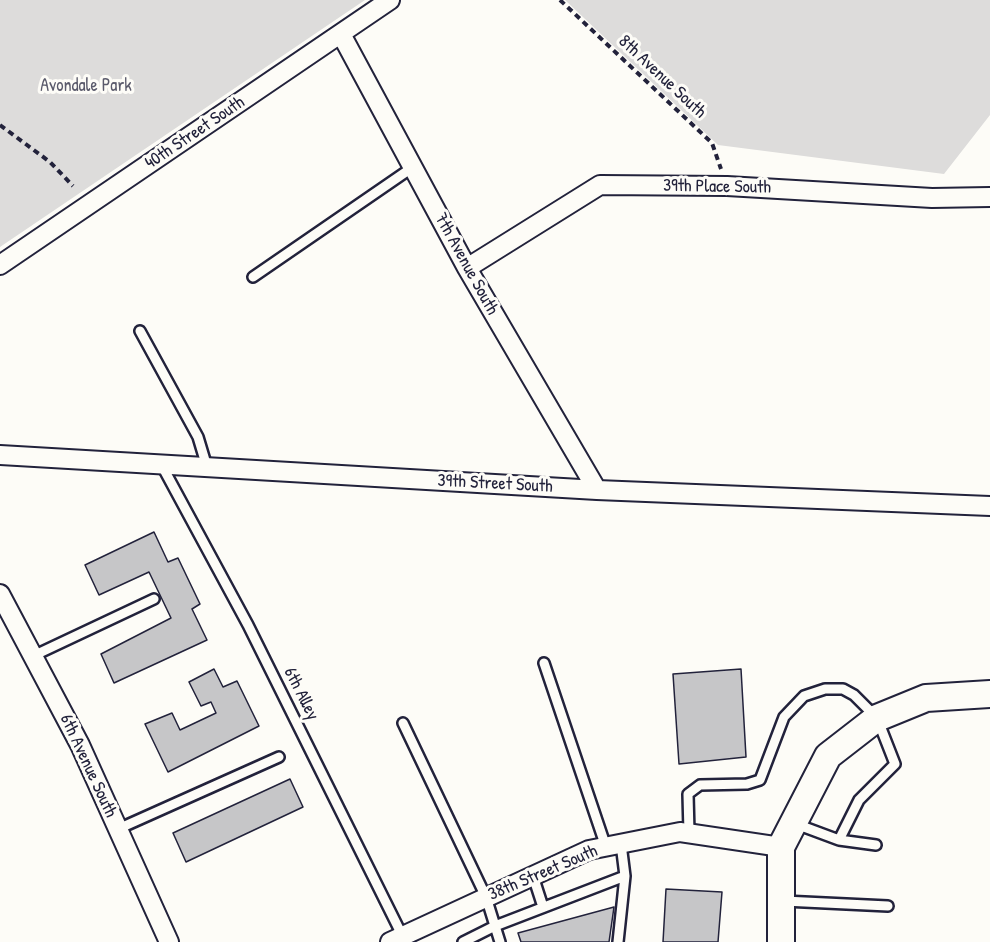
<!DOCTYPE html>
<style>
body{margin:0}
canvas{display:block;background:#fdfcf7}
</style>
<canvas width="990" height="942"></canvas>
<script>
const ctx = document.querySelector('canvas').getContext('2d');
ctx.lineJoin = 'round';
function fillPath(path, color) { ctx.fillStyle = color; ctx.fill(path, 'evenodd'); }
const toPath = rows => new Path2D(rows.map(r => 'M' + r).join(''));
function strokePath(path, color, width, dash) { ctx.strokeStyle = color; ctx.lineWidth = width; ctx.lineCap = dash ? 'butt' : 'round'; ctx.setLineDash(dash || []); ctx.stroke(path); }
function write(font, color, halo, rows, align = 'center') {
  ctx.font = font + ' "Patrick Hand",sans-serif'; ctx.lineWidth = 6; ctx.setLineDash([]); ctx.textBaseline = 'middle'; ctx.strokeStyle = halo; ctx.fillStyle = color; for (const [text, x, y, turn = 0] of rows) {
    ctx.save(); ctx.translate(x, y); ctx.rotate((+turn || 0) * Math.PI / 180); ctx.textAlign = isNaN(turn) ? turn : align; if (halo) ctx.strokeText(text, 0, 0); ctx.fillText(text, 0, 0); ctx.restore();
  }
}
fillPath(toPath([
 [0,0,365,0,0,247],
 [565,0,990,0,990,115,944,174,718,145]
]), '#dddcdb');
const building = toPath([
 [154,532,168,562,178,558,200,604,192,609,207,640,114,683,101,654,171,618,149,572,99,595,85,565,154,532],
 [214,669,223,687,237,681,259,726,168,772,145,724,172,713,180,730,216,713,211,702,201,706,189,682,214,669],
 [741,669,746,757,679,764,673,674,741,669],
 [290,779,303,807,186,862,173,833,290,779],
 [666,889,722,892,718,942,663,942,666,889],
 [614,907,609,942,521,942,518,933,614,907]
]);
fillPath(building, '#c6c6c8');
strokePath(building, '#22223b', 1.5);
const lane = toPath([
 [253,277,413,167],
 [140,331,198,437,207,467],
 [161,464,248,625,403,937],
 [33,656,154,599],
 [544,663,606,847],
 [403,723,486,897,500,942],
 [118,829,279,757],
 [689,833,688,794,700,785,747,784,760,780,784,717,804,696,825,689,843,689,854,695,877,718,895,764,859,800,839,840,796,824],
 [839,840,876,845],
 [533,876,543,907],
 [784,901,888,906],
 [463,942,495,926,625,876],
 [618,942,625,876,621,844]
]);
const street = toPath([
 [341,34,467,268,597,490],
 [0,265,390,0],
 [467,268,600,185,727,186,932,198,990,197],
 [0,455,597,490,990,506],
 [0,594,80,745,169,942],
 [390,942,589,850,680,832,781,847]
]);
const secondary = toPath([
 [781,942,781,847,828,756,877,718,926,698,990,694]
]);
strokePath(lane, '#22223b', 14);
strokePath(street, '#22223b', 22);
strokePath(secondary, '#22223b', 30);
strokePath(toPath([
 [560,0,712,143,721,169],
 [0,125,50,162,73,186]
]), '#22223b', 4, [6, 4.5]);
strokePath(lane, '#fdfcf7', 9);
strokePath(street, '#fdfcf7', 18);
strokePath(secondary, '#fdfcf7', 26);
write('18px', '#22223b', '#fdfcf7', [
 ["8th Avenue South",662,77,43],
 ["40th Street South",195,133,-34],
 ["39th Place South",717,187,1],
 ["7th Avenue South",466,264,61],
 ["39th Street South",495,484,3],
 ["6th Alley",301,694,63],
 ["6th Avenue South",88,766,65],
 ["38th Street South",543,873,-23]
]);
write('18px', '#5a5a6b', '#fdfcf7', [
 ["Avondale Park",86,86]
]);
</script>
